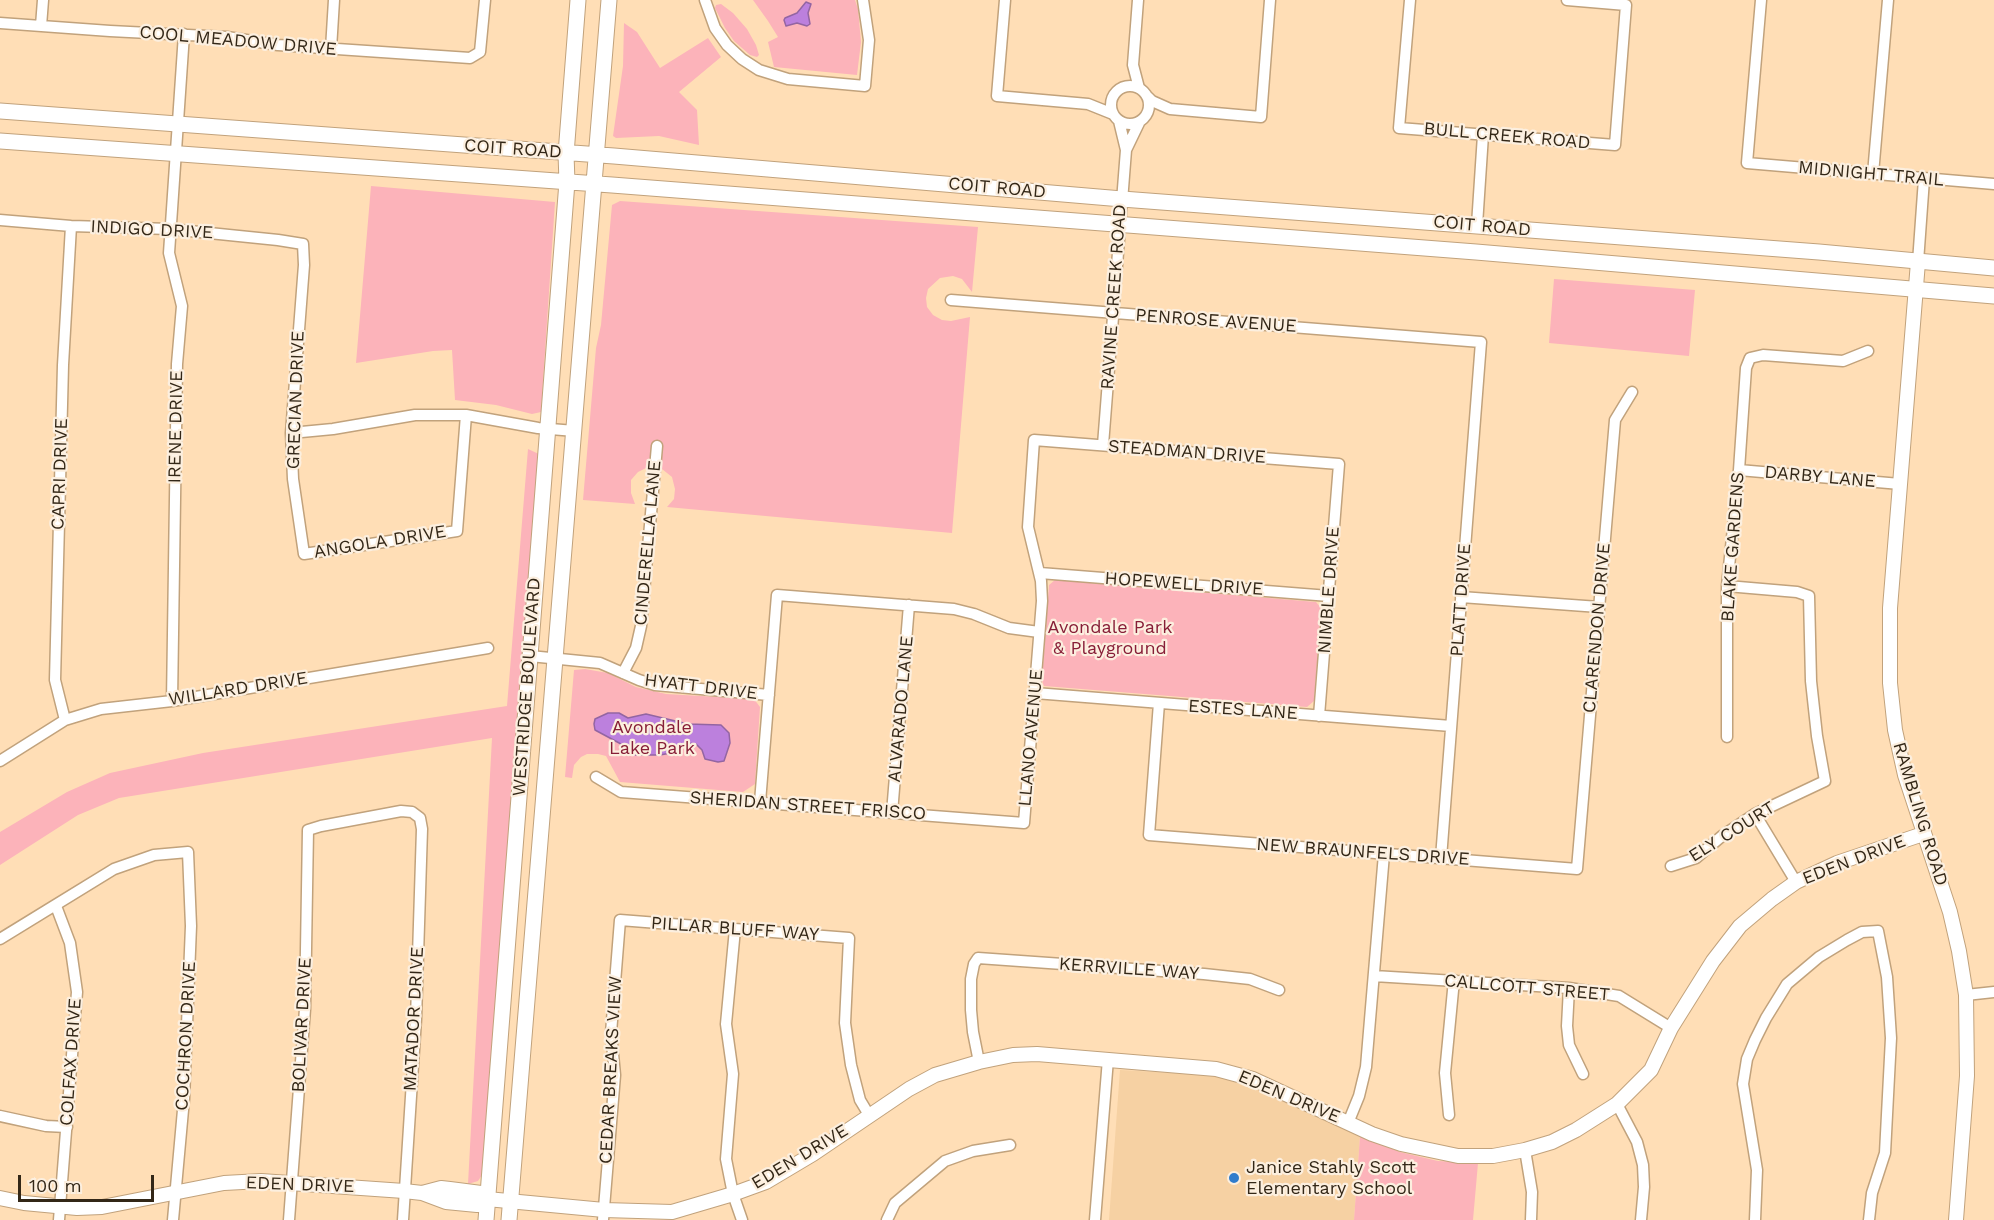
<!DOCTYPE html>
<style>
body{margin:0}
#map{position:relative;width:1994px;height:1220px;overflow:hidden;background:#ffdeb6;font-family:"Work Sans",sans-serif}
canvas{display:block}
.scale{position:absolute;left:18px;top:1175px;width:136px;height:27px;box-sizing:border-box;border:3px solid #332717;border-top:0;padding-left:8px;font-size:18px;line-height:21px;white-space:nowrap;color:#332717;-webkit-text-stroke:4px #fcefdf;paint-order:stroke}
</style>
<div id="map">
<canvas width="1994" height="1220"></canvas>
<div class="scale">100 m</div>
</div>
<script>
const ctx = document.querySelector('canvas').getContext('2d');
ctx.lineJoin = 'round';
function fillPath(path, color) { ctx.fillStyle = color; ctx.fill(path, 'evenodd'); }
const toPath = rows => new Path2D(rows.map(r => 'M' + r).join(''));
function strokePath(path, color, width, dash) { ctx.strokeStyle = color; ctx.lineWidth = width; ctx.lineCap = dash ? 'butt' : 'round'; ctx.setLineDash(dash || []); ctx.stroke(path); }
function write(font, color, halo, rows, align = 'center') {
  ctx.font = font + ' "Work Sans",sans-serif'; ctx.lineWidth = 4.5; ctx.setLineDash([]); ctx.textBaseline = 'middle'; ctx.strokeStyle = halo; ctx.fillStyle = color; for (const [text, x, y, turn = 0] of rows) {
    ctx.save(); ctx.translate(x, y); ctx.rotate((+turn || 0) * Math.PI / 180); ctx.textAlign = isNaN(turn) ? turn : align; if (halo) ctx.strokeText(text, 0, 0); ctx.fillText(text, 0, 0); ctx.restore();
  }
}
fillPath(toPath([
 [1120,1070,1211,1075,1246,1085,1360,1136,1354,1220,1109,1220]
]), '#f6d1a3');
fillPath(toPath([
 [753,0,855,0,858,9,861,42,857,75,774,67,768,42,778,37,768,21],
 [721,4,733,13,747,29,756,45,759,55,757,57,750,55,734,41,725,28,715,8,716,5],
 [624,23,637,32,660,68,708,38,721,57,679,92,697,110,699,145,659,136,616,138,613,136,623,66],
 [371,186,555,202,541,412,532,414,496,405,455,400,452,350,433,351,356,363],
 [620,201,978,227,972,292,962,279,953,276,940,278,928,289,926,298,927,307,933,315,942,320,951,321,970,317,952,533,667,507,674,499,675,489,672,477,662,469,650,466,638,472,631,480,631,493,635,504,583,500,596,348,601,325,612,205],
 [1554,279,1695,290,1689,356,1549,343],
 [528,449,541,455,482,1175,478,1181,468,1184,492,738,119,798,78,815,0,865,0,832,67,792,110,773,203,753,507,706],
 [1055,580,1316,602,1321,608,1314,701,1307,707,1044,686,1042,681,1049,585],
 [585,669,608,673,636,687,666,694,754,699,760,707,755,784,743,792,620,782,606,756,598,754,587,754,581,757,574,765,572,778,565,777,574,670],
 [1360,1136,1400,1152,1438,1161,1478,1163,1473,1220,1354,1220]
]), '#fcb3ba');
const water = toPath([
 [806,2,811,4,808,13,810,24,807,26,797,23,786,26,784,20,785,18,797,13,806,2],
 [608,713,619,713,628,718,646,714,688,724,721,725,729,733,730,743,724,761,718,762,705,759,702,750,696,744,687,743,676,752,660,755,632,755,621,744,595,730,594,724,595,719,608,713]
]);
fillPath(water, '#bc80dd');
strokePath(water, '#9365a2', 1.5);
const minor = toPath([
 [705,0,715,28,727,45,742,59,759,70,788,79,865,86,869,40,863,0],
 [1005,0,997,96,1088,104,1113,114],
 [1138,0,1133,65,1139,88],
 [1410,0,1399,128,1615,145,1626,5,1567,0],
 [1761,0,1747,163,1994,184],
 [0,23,110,31,227,37,278,45,470,58,480,52,485,0],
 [41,26,43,0],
 [331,49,334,0],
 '1111 105a19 19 0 1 1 38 0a19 19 0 1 1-38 0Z',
 [1148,97,1152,101,1170,109,1261,117,1270,0],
 [1126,150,1139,123],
 [1873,174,1888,0],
 [0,220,71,226,170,229,278,240,303,244,304,265,291,433,293,479,304,554,457,531,466,415],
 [1477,225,1483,135],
 [1918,262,1924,179],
 [951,300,1481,342,1441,858],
 [291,433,333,429,415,415,466,415,538,428,575,431],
 [1103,445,1126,150,1119,121],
 [1739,470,1900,484],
 [1040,573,1329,596],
 [1461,597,1599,607],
 [530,656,600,663,639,680,655,685,769,695],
 [623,673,636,648,641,626,657,446],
 [1035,693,1451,726],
 [172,701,177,364,182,306,169,253,184,34],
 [1159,703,1149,835,1577,869,1615,420,1632,392],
 [65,720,55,680,63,365,71,226],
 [1727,737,1727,586,1739,470,1746,368,1750,358,1763,355,1843,361,1868,351],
 [0,761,65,720,101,709,172,701,488,648],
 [596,777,621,792,1024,823,1042,601,1041,581,1028,527,1034,440,1339,464,1319,716],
 [760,802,777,595,954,609,974,614,1009,628,1039,632],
 [892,813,909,605],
 [1755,814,1796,882],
 [1671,866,1696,858,1722,836,1755,814,1825,781,1817,736,1811,681,1809,596,1797,592,1727,586],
 [56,906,70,943,77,992,59,1220],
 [735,929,726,1024,733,1074,726,1159,733,1194,742,1220],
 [0,939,114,869,154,855,188,852,191,926,188,1000,184,1099,173,1220],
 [1374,976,1569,988,1619,996,1671,1028],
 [1569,988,1567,1026,1569,1045,1583,1074],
 [1966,995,1994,992],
 [979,1062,973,1032,971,1010,971,979,974,964,978,958,1204,974,1250,979,1279,990],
 [1617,1104,1637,1142,1643,1165,1644,1187,1641,1220],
 [1449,1115,1445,1073,1454,980],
 [0,1116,46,1126,67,1127],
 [1348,1123,1359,1096,1366,1067,1384,854],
 [1525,1150,1532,1192,1531,1220],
 [289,1220,305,1009,308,830,321,826,401,811,412,812,420,818,422,829,416,1019,403,1220],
 [603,1220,615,1075,611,1033,620,920,849,938,845,1023,851,1065,860,1100,869,1115],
 [887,1220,895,1203,945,1161,973,1151,1010,1145],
 [1095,1220,1108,1059],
 [1755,1220,1757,1170,1743,1084,1747,1059,1755,1040,1766,1018,1787,984,1819,957,1847,940,1862,932,1878,931,1887,977,1891,1038,1885,1153,1872,1193,1869,1220]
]);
const tertiary = toPath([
 [1918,262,1890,608,1890,683,1895,730,1905,775,1950,912,1959,951,1966,995,1967,1076,1956,1220],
 [422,1193,441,1188,450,1189,481,1193,487,1199,604,1210,672,1212,733,1194,766,1182,813,1154,909,1089,935,1075,979,1062,1013,1055,1037,1054,1216,1069,1253,1079,1372,1134,1401,1144,1458,1156,1493,1156,1525,1150,1552,1142,1576,1130,1617,1104,1651,1070,1671,1028,1713,961,1740,926,1772,899,1796,882,1837,863,1923,834],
 [0,1198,24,1203,77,1208,102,1207,224,1183,261,1181,404,1191,422,1193,446,1202,477,1205,482,1205,487,1199]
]);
const secondary = toPath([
 [0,111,614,156,1122,199,1819,252,1994,268],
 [0,141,612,185,1476,252,1994,296],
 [486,1220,567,182,566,154,578,0],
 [509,1220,609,0]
]);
strokePath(minor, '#c1a27c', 13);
strokePath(tertiary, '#c1a27c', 16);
strokePath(secondary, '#c1a27c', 17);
strokePath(minor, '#fff', 10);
strokePath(tertiary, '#fff', 14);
strokePath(secondary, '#fff', 15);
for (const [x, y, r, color] of [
 [1234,1178,6,"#307ccc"]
]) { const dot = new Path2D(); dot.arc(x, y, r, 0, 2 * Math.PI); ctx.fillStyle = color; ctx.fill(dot); strokePath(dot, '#fcefdf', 2); }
write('18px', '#332717', '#fcefdf', [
 ["COOL MEADOW DRIVE",238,41,5],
 ["BULL CREEK ROAD",1507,136,5],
 ["COIT ROAD",513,149,4],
 ["MIDNIGHT TRAIL",1871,174,5],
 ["COIT ROAD",997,188,5],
 ["COIT ROAD",1482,226,5],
 ["INDIGO DRIVE",152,230,3],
 ["RAVINE CREEK ROAD",1114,297,-86],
 ["PENROSE AVENUE",1216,321,4],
 ["GRECIAN DRIVE",296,400,-88],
 ["IRENE DRIVE",176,427,-89],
 ["STEADMAN DRIVE",1187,452,4],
 ["CAPRI DRIVE",60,474,-88],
 ["DARBY LANE",1820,477,5],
 ["ANGOLA DRIVE",380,542,-9],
 ["CINDERELLA LANE",648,543,-85],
 ["BLAKE GARDENS",1733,547,-86],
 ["HOPEWELL DRIVE",1184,584,4],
 ["NIMBLE DRIVE",1329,590,-86],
 ["PLATT DRIVE",1461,600,-86],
 ["CLARENDON DRIVE",1597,628,-85],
 ["WESTRIDGE BOULEVARD",527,687,-86],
 ["HYATT DRIVE",701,687,7],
 ["WILLARD DRIVE",238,689,-9],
 ["ALVARADO LANE",901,709,-85],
 ["ESTES LANE",1243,710,4],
 ["LLANO AVENUE",1031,738,-85],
 ["SHERIDAN STREET FRISCO",808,806,4],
 ["RAMBLING ROAD",1920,814,73],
 ["ELY COURT",1732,832,-32],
 ["NEW BRAUNFELS DRIVE",1363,852,4],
 ["EDEN DRIVE",1854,860,-21],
 ["PILLAR BLUFF WAY",735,929,4],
 ["KERRVILLE WAY",1129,969,4],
 ["CALLCOTT STREET",1527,988,5],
 ["MATADOR DRIVE",414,1019,-87],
 ["BOLIVAR DRIVE",302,1025,-87],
 ["COCHRON DRIVE",186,1036,-87],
 ["COLFAX DRIVE",71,1062,-86],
 ["CEDAR BREAKS VIEW",611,1070,-87],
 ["EDEN DRIVE",1289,1097,23],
 ["EDEN DRIVE",800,1157,-31],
 ["EDEN DRIVE",300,1185,2]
]);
write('18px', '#871e37', '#fcefdf', [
 ["Avondale Park",1110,628],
 ["& Playground",1110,649],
 ["Avondale",652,728],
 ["Lake Park",652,749]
]);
write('18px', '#332717', '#fcefdf', [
 ["Janice Stahly Scott",1246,1168],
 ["Elementary School",1246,1189]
], 'left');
</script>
